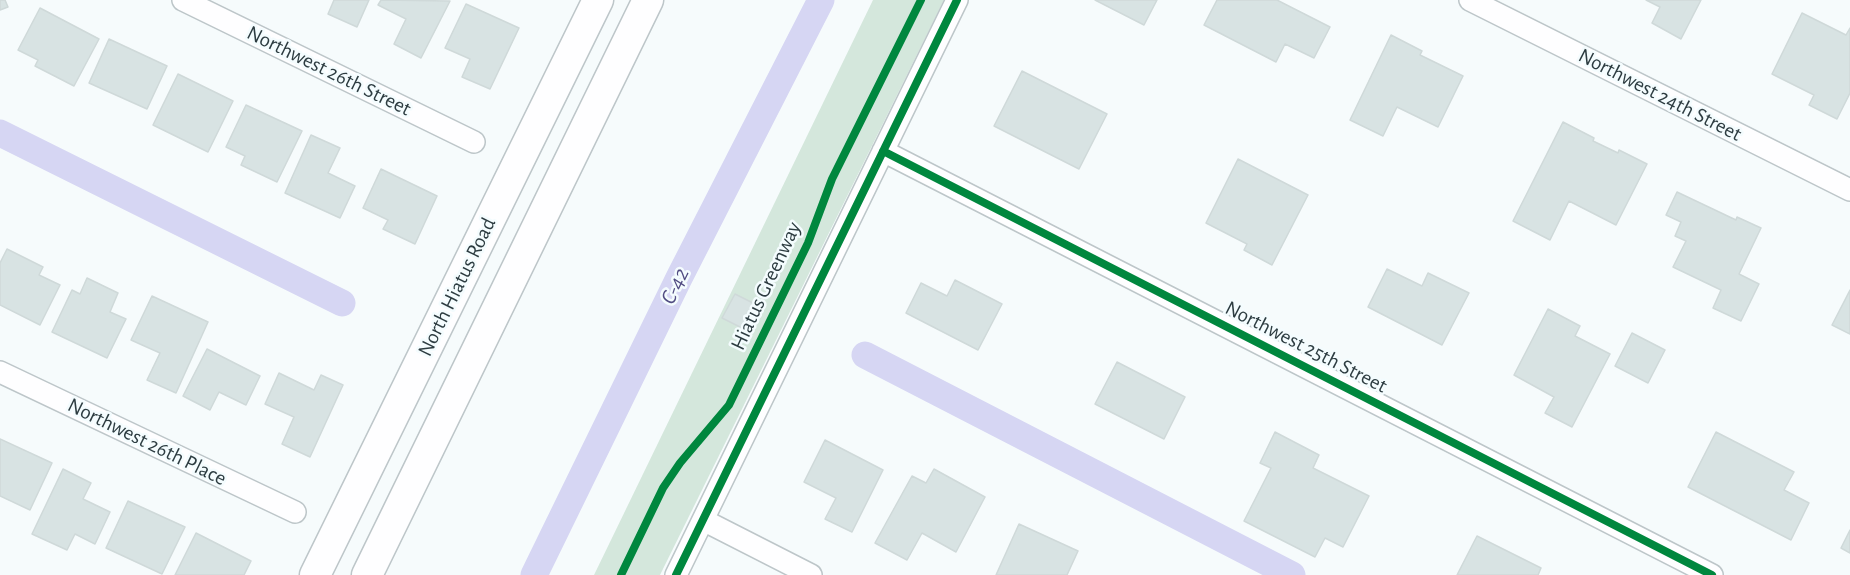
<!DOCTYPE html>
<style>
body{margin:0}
canvas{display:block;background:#f6fbfc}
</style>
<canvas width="1850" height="575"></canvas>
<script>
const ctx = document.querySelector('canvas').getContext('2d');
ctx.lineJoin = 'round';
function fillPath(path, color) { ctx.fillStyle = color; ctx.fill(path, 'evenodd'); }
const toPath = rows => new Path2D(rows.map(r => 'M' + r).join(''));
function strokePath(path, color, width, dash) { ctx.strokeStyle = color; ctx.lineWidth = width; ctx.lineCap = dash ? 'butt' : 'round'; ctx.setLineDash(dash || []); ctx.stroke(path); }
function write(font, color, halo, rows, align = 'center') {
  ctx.font = font + ' "Alegreya Sans",sans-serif'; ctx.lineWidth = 5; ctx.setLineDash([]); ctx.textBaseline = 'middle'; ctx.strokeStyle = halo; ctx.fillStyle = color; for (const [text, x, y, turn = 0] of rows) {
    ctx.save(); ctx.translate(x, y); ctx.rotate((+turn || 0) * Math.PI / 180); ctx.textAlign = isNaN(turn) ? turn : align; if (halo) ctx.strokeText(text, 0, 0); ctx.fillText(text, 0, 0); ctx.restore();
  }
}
fillPath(toPath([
 [873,0,944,0,660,575,594,575]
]), '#d4e7dc');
strokePath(toPath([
 [0,133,342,303],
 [865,355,1292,575],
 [534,575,679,278,821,0]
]), '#d6d6f3', 27);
const building = toPath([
 [0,0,5,0,8,7,0,10,0,0],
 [334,0,369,0,357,27,328,14,334,0],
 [381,0,450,1,421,58,394,44,406,19,378,5,381,0],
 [1095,0,1157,0,1144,25,1095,0],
 [1217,0,1277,0,1330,27,1314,58,1285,44,1276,62,1204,25,1217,0],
 [1646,0,1701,0,1681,39,1652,23,1660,7,1646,0],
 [466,4,519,28,490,89,462,77,470,59,445,48,466,4],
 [40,8,99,39,74,86,35,66,38,60,18,50,40,8],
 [1802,13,1846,35,1850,28,1850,93,1837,119,1809,105,1814,95,1772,74,1802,13],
 [1391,35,1422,51,1420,55,1463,76,1438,127,1397,107,1383,136,1350,120,1391,35],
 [109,39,167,66,147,109,89,83,109,39],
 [1022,71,1107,114,1079,169,994,126,1022,71],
 [178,74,233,101,208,152,153,125,178,74],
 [246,105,302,131,277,182,241,165,245,156,226,147,246,105],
 [1563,122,1594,138,1593,141,1618,153,1619,150,1647,164,1616,225,1569,201,1550,240,1513,221,1563,122],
 [311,135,340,148,328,173,355,186,340,218,285,193,311,135],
 [1238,159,1308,195,1272,265,1244,250,1247,244,1206,223,1238,159],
 [381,169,437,196,415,244,383,229,388,220,363,208,381,169],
 [1677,192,1736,220,1737,217,1761,228,1739,274,1759,284,1741,321,1713,308,1721,290,1673,267,1686,241,1675,236,1681,222,1666,215,1677,192],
 [7,249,43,267,39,275,60,285,40,325,0,305,0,263,7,249],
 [1387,269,1422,286,1428,273,1469,293,1442,345,1368,307,1387,269],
 [87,278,118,293,110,312,126,319,107,358,52,332,72,290,80,294,87,278],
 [955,280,1002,304,978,350,906,313,921,283,947,296,955,280],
 [1850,290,1850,334,1832,325,1850,290],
 [735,294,755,304,742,328,722,318,735,294],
 [152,296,208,322,176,393,147,380,160,353,131,340,152,296],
 [1548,309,1580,326,1575,336,1610,354,1572,427,1545,413,1554,397,1514,375,1548,309],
 [1632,333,1665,350,1648,383,1615,366,1632,333],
 [207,349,260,376,246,405,219,392,210,410,183,396,207,349],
 [1117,362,1185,397,1164,439,1095,404,1117,362],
 [279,373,314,390,321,375,343,385,310,457,282,444,294,417,265,404,279,373],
 [1275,432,1319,455,1313,468,1369,496,1343,547,1325,538,1315,557,1244,521,1271,468,1260,463,1275,432],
 [1716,432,1794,472,1784,490,1809,503,1791,540,1688,487,1716,432],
 [0,439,52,463,30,510,0,496,0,439],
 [825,440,883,470,852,532,825,519,836,498,804,482,825,440],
 [63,469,91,483,83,499,110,512,95,544,75,534,67,550,32,534,63,469],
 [934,469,985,497,956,552,922,533,907,560,875,543,912,476,926,483,934,469],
 [128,501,185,527,162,574,106,548,128,501],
 [1019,524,1078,551,1067,575,996,575,1019,524],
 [1850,530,1850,553,1841,548,1850,530],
 [196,533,251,561,244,575,175,575,196,533],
 [1477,536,1541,568,1538,575,1457,575,1477,536]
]);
fillPath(building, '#d8e3e3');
strokePath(building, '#cfd9d9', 1.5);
const minor = toPath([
 [183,0,474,142],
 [1470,0,1850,190],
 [883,151,1712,575],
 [0,372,295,512],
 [703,520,811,575],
 [676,575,957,0]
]);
const secondary = toPath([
 [315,575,598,0],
 [367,575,648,0]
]);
strokePath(minor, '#bdc6c9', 24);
strokePath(secondary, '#bdc6c9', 33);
strokePath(minor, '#fefeff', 21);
strokePath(secondary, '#fefeff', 30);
strokePath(toPath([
 [883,151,1712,575],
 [621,575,663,488,680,463,729,405,808,243,832,179,921,0],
 [676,575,957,0]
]), '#00873e', 8);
write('21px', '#2d3c41', '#f4fcfe', [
 ["Northwest 26th Street",329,71,26],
 ["Northwest 24th Street",1660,95,27],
 ["Hiatus Greenway",766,286,-65],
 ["North Hiatus Road",457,287,-64],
 ["Northwest 25th Street",1306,347,27],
 ["Northwest 26th Place",147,442,26]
]);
write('italic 22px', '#514c82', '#f4fcfe', [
 ["C-42",675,286,-64]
]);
</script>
